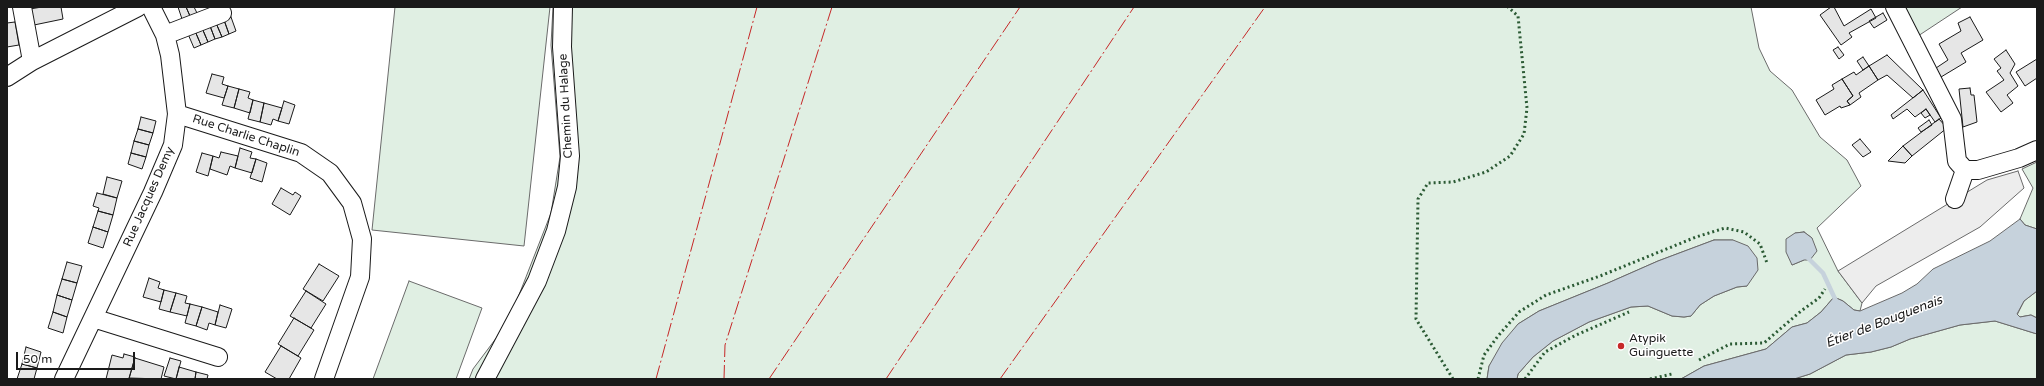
<!DOCTYPE html>
<meta charset="utf-8">
<style>
body{margin:0}
#map{position:relative;width:2044px;height:386px;overflow:hidden;background:#fff;font-family:"Varela Round",sans-serif}
canvas{display:block}
.frame{position:absolute;inset:0;border:8px solid #1a1a1a;pointer-events:none}
.scale{position:absolute;left:16px;top:352px;width:119px;height:18px;box-sizing:border-box;border:2px solid #1a1a1a;border-top:0;padding-left:5px;font-size:12px;line-height:14px;white-space:nowrap;color:#1a1a1a;-webkit-text-stroke:3px #fff;paint-order:stroke}
</style>
<div id="map">
<canvas width="2044" height="386"></canvas>
<div class="frame"></div>
<div class="scale">50 m</div>
</div>
<script>
const ctx = document.querySelector('canvas').getContext('2d');
ctx.lineJoin = 'round';
function fillPath(path, color) { ctx.fillStyle = color; ctx.fill(path, 'evenodd'); }
const toPath = rows => new Path2D(rows.map(r => 'M' + r).join(''));
function strokePath(path, color, width, dash) { ctx.strokeStyle = color; ctx.lineWidth = width; ctx.lineCap = dash ? 'butt' : 'round'; ctx.setLineDash(dash || []); ctx.stroke(path); }
function write(font, color, halo, rows, align = 'center') {
  ctx.font = font + ' "Varela Round",sans-serif'; ctx.lineWidth = 3; ctx.setLineDash([]); ctx.textBaseline = 'middle'; ctx.strokeStyle = halo; ctx.fillStyle = color; for (const [text, x, y, turn = 0] of rows) {
    ctx.save(); ctx.translate(x, y); ctx.rotate((+turn || 0) * Math.PI / 180); ctx.textAlign = isNaN(turn) ? turn : align; if (halo) ctx.strokeText(text, 0, 0); ctx.fillText(text, 0, 0); ctx.restore();
  }
}
const green = toPath([
 [395,7,550,7,524,246,372,230,395,7],
 [553,7,1751,7,1759,48,1770,71,1792,90,1820,137,1847,160,1861,186,1817,228,1838,271,1862,303,1860,311,1854,310,1843,301,1834,297,1821,312,1807,323,1792,327,1766,349,1704,366,1681,379,1517,379,1518,374,1533,357,1553,341,1589,322,1631,307,1648,306,1672,316,1684,317,1691,316,1700,305,1714,296,1737,287,1747,286,1733,240,1714,240,1658,261,1608,283,1539,311,1518,324,1489,366,1487,379,469,379,473,369,497,337,517,300,551,213,560,157,551,45,553,7],
 [1804,232,1812,238,1804,260,1792,265,1795,233,1804,232],
 [1902,7,1962,7,1918,36,1902,7],
 [2037,162,2037,229,2025,225,2020,219,2033,188,2022,169,2037,162],
 [409,281,482,308,456,379,373,379,409,281],
 [2037,291,2037,318,2031,315,2020,317,2017,315,2024,301,2037,291],
 [1995,321,2037,334,2037,379,1794,379,1810,374,1846,355,1871,352,1891,347,1910,339,1960,325,1995,321]
]);
fillPath(green, '#e0efe3');
strokePath(green, '#6a6a6a', 1);
const parking = toPath([
 [2018,171,2024,188,1980,227,1876,286,1862,303,1838,271,1987,180,2018,171]
]);
fillPath(parking, '#ededed');
strokePath(parking, '#6a6a6a', 1);
const water = toPath([
 [2020,219,2025,225,2037,229,2037,291,2024,301,2017,314,2020,317,2031,315,2037,318,2037,334,1995,321,1960,325,1910,339,1891,347,1871,352,1846,355,1810,374,1794,379,1681,379,1704,366,1766,349,1792,327,1807,323,1821,312,1834,297,1843,301,1854,310,1860,311,1902,293,1917,284,1933,269,1990,241,2020,219],
 [1804,232,1812,238,1817,251,1810,260,1804,260,1792,265,1786,252,1786,239,1795,233,1804,232],
 [1714,240,1733,240,1748,246,1757,258,1758,270,1747,286,1737,287,1714,296,1700,305,1691,316,1684,317,1672,316,1648,306,1631,307,1589,322,1553,341,1533,357,1518,374,1517,379,1487,379,1489,366,1502,343,1518,324,1539,311,1608,283,1658,261,1714,240]
]);
fillPath(water, '#c6d2dc');
strokePath(water, '#6a6a6a', 1);
strokePath(toPath([
 [1806,256,1823,273,1836,301]
]), '#c6d2dc', 4.5);
const building = toPath([
 [42,7,61,7,63,19,34,25,30,9,42,7],
 [178,7,186,7,190,16,182,19,178,7],
 [186,7,194,7,197,13,190,16,186,7],
 [1831,7,1834,7,1844,26,1871,9,1876,18,1849,33,1852,37,1841,45,1820,15,1831,7],
 [1883,13,1887,20,1874,28,1869,21,1883,13],
 [231,17,236,31,229,34,224,20,231,17],
 [1970,17,1983,40,1961,53,1966,62,1941,77,1936,68,1948,60,1939,44,1961,31,1958,23,1970,17],
 [224,20,229,34,222,37,216,23,224,20],
 [15,22,19,45,7,47,7,23,15,22],
 [216,23,222,37,215,39,210,26,216,23],
 [210,26,215,39,208,42,202,28,210,26],
 [202,28,208,42,201,45,195,31,202,28],
 [195,31,201,45,194,48,188,34,195,31],
 [1838,47,1844,55,1839,59,1833,50,1838,47],
 [2006,50,2015,64,2010,73,2018,86,2007,95,2013,103,2001,112,1986,92,2004,80,1997,71,2001,68,1994,59,2006,50],
 [1887,55,1923,90,1913,98,1887,75,1878,80,1869,66,1887,55],
 [1863,57,1869,66,1863,70,1857,61,1863,57],
 [2037,59,2037,78,2025,86,2016,72,2037,59],
 [1869,66,1878,80,1859,93,1861,97,1850,105,1847,101,1853,96,1842,79,1854,72,1856,75,1869,66],
 [212,74,224,77,222,84,228,86,224,98,206,93,212,74],
 [1842,79,1853,96,1847,101,1850,105,1841,108,1840,106,1825,115,1816,100,1834,89,1832,85,1842,79],
 [228,86,239,89,234,108,222,105,228,86],
 [1970,88,1971,95,1974,95,1977,122,1963,127,1959,89,1970,88],
 [239,89,250,92,248,98,253,100,250,113,234,108,239,89],
 [1923,90,1941,118,1935,122,1926,109,1915,117,1907,109,1893,119,1891,115,1923,90],
 [253,100,264,103,260,122,248,119,253,100],
 [284,101,295,105,289,124,278,121,284,101],
 [264,103,282,108,278,121,273,119,271,125,260,122,264,103],
 [1926,109,1930,115,1925,118,1921,113,1926,109],
 [141,117,156,121,153,133,138,129,141,117],
 [1939,119,1947,128,1912,156,1903,146,1939,119],
 [1929,120,1932,125,1921,132,1918,128,1929,120],
 [138,129,153,133,149,145,134,141,138,129],
 [1860,139,1871,152,1863,157,1852,145,1860,139],
 [134,141,149,145,146,157,131,153,134,141],
 [1903,146,1912,156,1905,163,1888,161,1903,146],
 [240,148,252,152,250,158,256,159,252,173,235,168,240,148],
 [221,152,238,156,235,168,230,166,227,175,210,169,213,156,219,158,221,152],
 [131,153,146,157,142,169,128,164,131,153],
 [202,153,213,156,208,176,196,172,202,153],
 [256,159,267,163,262,182,250,178,256,159],
 [107,177,122,181,117,198,103,194,107,177],
 [281,188,293,195,295,192,301,196,290,215,272,204,281,188],
 [97,193,117,198,113,215,98,211,99,208,93,206,97,193],
 [98,211,113,215,108,232,93,227,98,211],
 [93,227,108,232,103,248,88,243,93,227],
 [67,262,82,266,77,283,62,279,67,262],
 [319,264,339,276,323,301,303,289,319,264],
 [149,278,160,282,158,288,164,290,161,302,143,297,149,278],
 [62,279,77,283,72,300,57,295,62,279],
 [164,290,176,293,170,312,159,309,164,290],
 [306,291,326,304,311,328,290,316,306,291],
 [176,293,187,296,185,303,190,304,187,316,170,312,176,293],
 [57,295,72,300,67,317,53,312,57,295],
 [190,304,202,307,196,326,185,323,190,304],
 [220,305,232,309,226,328,215,325,220,305],
 [202,307,218,312,215,325,209,323,207,330,196,326,202,307],
 [53,312,67,317,63,333,48,328,53,312],
 [294,318,314,330,298,356,278,344,294,318],
 [281,346,301,358,289,379,277,379,265,372,281,346],
 [26,347,41,352,37,368,22,364,26,347],
 [124,354,135,357,129,379,106,379,112,355,123,358,124,354],
 [135,358,164,367,161,379,129,378,135,358],
 [170,358,181,361,176,379,164,376,170,358],
 [22,364,37,368,34,379,17,379,22,364],
 [179,367,196,372,195,379,176,379,179,367],
 [196,372,208,375,207,379,195,379,196,372]
]);
fillPath(building, '#e6e6e6');
strokePath(building, '#1a1a1a', 1);
const minor = toPath([
 [22,7,32,61],
 [1895,7,1952,119,1957,161,1965,170],
 [165,35,222,13],
 [7,77,32,61,138,7],
 [177,114,301,153,330,173,352,203,362,239,360,277,324,379],
 [1965,170,1978,170,2019,158,2037,150],
 [1955,199,1965,170],
 [93,318,218,357],
 [64,379,153,192,173,145,177,114,170,55,165,35,151,7],
 [485,379,537,281,556,231,567,187,570,156,562,47,563,7]
]);
strokePath(minor, '#1a1a1a', 20);
strokePath(minor, '#fff', 18);
strokePath(toPath([
 [1699,360,1730,344,1764,343,1801,311,1819,298,1825,289],
 [1453,379,1416,319,1418,199,1428,183,1453,182,1486,172,1510,156,1524,134,1527,108,1518,16,1508,7],
 [1478,379,1484,355,1498,336,1519,312,1546,295,1600,276,1696,237,1725,228,1744,232,1760,244,1767,263],
 [1525,379,1545,352,1576,335,1629,312],
 [1650,379,1672,374]
]), '#2b5a34', 3, [2, 3]);
strokePath(toPath([
 [656,379,757,7],
 [724,379,725,345,832,7],
 [769,379,1020,7],
 [886,379,1134,7],
 [1000,379,1265,7]
]), '#c62828', 1, [14, 3, 2, 3]);
for (const [x, y, r, color] of [
 [1621,346,4,"#c62828"]
]) { const dot = new Path2D(); dot.arc(x, y, r, 0, 2 * Math.PI); ctx.fillStyle = color; ctx.fill(dot); strokePath(dot, '#fff', 1.5); }
write('12px', '#1a1a1a', '#fff', [
 ["Chemin du Halage",566,106,-93],
 ["Rue Charlie Chaplin",246,136,18],
 ["Rue Jacques Demy",149,197,-66]
]);
write('12px', '#1a1a1a', '#fff', [
 ["Atypik",1629,339],
 ["Guinguette",1629,353]
], 'left');
write('italic 13px', '#1a1a1a', '#fff', [
 ["Étier de Bouguenais",1884,322,-21]
]);
</script>
